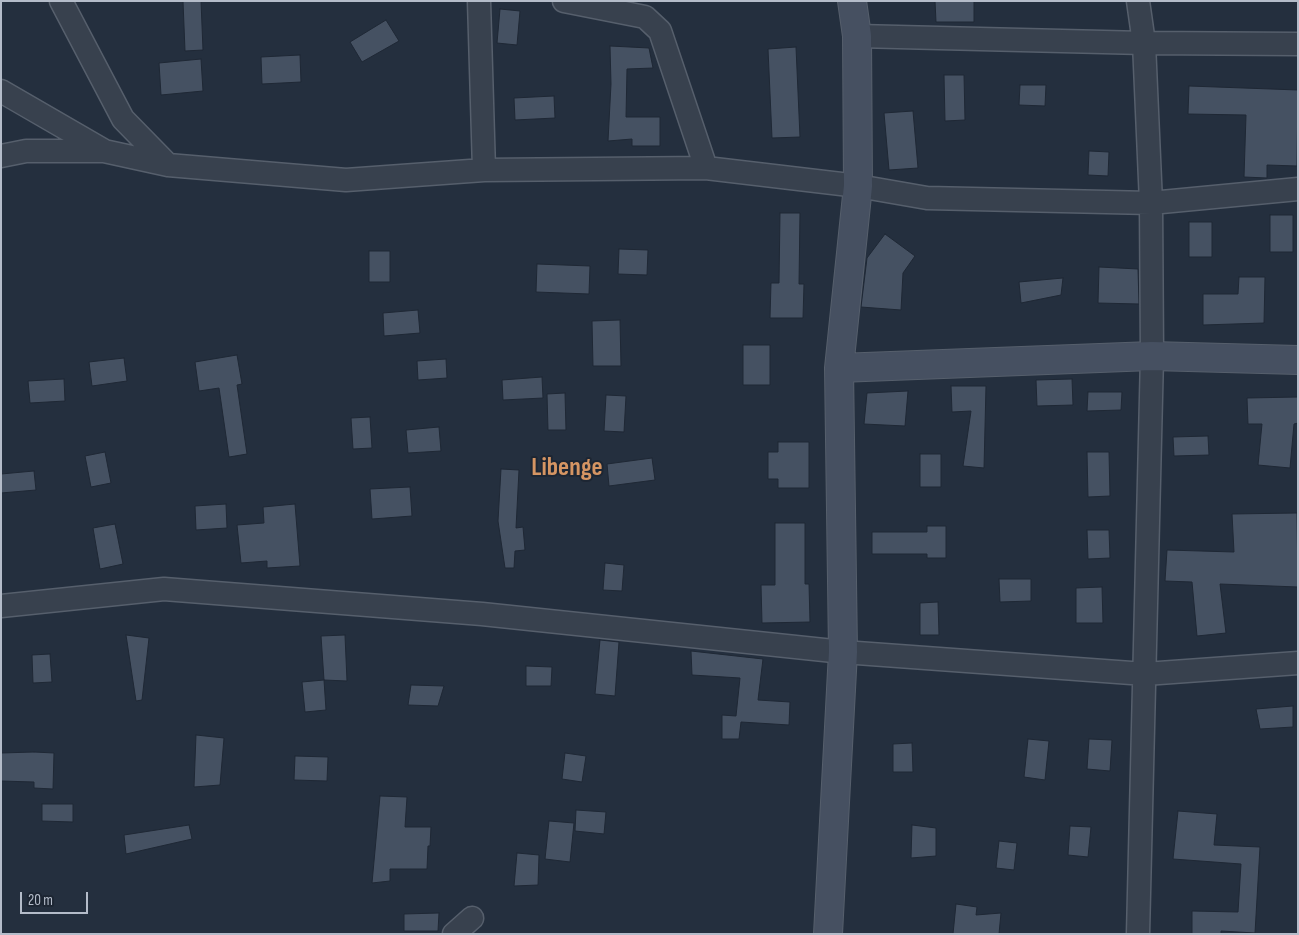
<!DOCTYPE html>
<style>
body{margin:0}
#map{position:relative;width:1299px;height:935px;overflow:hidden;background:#242f3e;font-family:"Sofia Sans Condensed",sans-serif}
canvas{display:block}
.frame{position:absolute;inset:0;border:2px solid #b4bcc9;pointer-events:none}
.scale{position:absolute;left:20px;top:892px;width:68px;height:22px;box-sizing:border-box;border:2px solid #b4bcc9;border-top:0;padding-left:6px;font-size:15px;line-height:18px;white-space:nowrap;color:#b4bcc9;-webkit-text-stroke:4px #1d2633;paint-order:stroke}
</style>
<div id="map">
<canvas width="1299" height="935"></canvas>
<div class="frame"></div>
<div class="scale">20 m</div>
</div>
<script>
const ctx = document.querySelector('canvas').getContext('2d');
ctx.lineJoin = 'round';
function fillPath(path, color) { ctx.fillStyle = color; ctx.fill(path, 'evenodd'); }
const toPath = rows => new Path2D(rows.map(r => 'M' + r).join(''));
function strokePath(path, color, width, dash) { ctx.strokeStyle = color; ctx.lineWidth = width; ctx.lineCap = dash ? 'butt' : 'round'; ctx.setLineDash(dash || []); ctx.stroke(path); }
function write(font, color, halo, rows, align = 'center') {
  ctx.font = font + ' "Sofia Sans Condensed",sans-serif'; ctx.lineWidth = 4; ctx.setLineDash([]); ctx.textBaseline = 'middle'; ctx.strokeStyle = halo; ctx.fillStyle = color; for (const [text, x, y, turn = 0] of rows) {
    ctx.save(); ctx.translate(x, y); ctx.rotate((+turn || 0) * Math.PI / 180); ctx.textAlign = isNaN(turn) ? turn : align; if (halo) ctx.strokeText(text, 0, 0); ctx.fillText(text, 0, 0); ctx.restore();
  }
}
const building = toPath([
 [183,1,201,1,203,50,185,51,183,1],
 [935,1,974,1,974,22,936,22,935,1],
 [500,9,520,11,517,45,497,43,500,9],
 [386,20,399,41,362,62,350,42,386,20],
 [610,46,649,48,653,68,627,69,626,117,660,117,660,146,632,146,632,139,608,141,611,84,610,46],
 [796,47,800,137,772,138,768,49,796,47],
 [300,55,301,82,262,84,261,57,300,55],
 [201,59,203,91,161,95,159,63,201,59],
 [944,75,964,75,965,120,945,121,944,75],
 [1020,85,1046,85,1045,106,1019,105,1020,85],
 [1189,86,1298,90,1297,166,1267,165,1267,178,1244,177,1246,115,1188,114,1189,86],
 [554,96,555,118,515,120,514,98,554,96],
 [913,111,918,168,889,170,884,113,913,111],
 [1089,151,1109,152,1108,176,1088,175,1089,151],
 [780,213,800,213,799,284,804,284,803,318,770,318,771,283,779,283,780,213],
 [1270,215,1293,215,1293,252,1270,252,1270,215],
 [1189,222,1212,222,1212,257,1189,257,1189,222],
 [885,234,915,256,903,273,901,310,861,307,867,258,885,234],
 [619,249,648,250,647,275,618,274,619,249],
 [369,251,390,251,390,282,369,282,369,251],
 [537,264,590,266,589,294,536,292,537,264],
 [1099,267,1138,269,1139,304,1098,303,1099,267],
 [1239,277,1265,277,1264,323,1203,325,1203,294,1238,294,1239,277],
 [1063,278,1061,295,1021,303,1019,282,1063,278],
 [418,310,420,333,384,336,383,313,418,310],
 [620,320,621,366,593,366,592,321,620,320],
 [743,345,770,345,770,385,743,385,743,345],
 [237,355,242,384,237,385,247,454,229,457,219,388,199,391,195,362,237,355],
 [124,358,127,381,92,386,89,362,124,358],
 [446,359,447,378,418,380,417,361,446,359],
 [542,377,543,398,503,400,502,380,542,377],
 [64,379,65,401,30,403,28,381,64,379],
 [1072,379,1073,405,1037,406,1036,380,1072,379],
 [951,386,986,386,984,468,963,466,971,411,952,412,951,386],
 [908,391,905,426,864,424,867,393,908,391],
 [1088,392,1122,392,1121,410,1087,411,1088,392],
 [565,393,566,430,548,430,547,394,565,393],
 [606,395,626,396,624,432,604,431,606,395],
 [1298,397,1298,423,1294,424,1290,468,1258,465,1262,424,1248,424,1247,398,1298,397],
 [370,417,372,448,353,449,351,418,370,417],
 [439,427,441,451,408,453,406,430,439,427],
 [1208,436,1209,455,1174,456,1173,437,1208,436],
 [778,442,809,442,809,488,778,488,778,479,768,479,768,452,778,452,778,442],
 [105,452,111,483,91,487,85,456,105,452],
 [1087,452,1109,452,1110,496,1088,497,1087,452],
 [920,454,941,454,941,487,920,487,920,454],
 [652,458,655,480,609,486,607,464,652,458],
 [501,469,519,470,516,528,523,527,525,550,515,551,514,568,505,568,498,521,501,469],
 [34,471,36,490,1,493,1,474,34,471],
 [410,487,412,516,372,519,370,489,410,487],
 [226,504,227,528,196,530,195,506,226,504],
 [295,504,300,566,267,568,267,561,241,563,237,525,264,523,263,507,295,504],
 [1297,513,1298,587,1220,584,1226,633,1197,636,1192,582,1165,581,1167,550,1234,552,1232,514,1297,513],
 [775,523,805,523,805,584,809,584,810,622,762,623,761,585,775,585,775,523],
 [115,524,123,564,100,569,93,528,115,524],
 [927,526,946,526,946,558,927,558,927,554,872,554,872,532,927,532,927,526],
 [1087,530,1109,530,1110,558,1088,559,1087,530],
 [605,563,624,565,622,591,603,590,605,563],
 [999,579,1031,579,1031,601,1000,602,999,579],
 [1102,587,1103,623,1076,623,1076,588,1102,587],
 [938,602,939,635,920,635,920,603,938,602],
 [126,635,149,638,142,700,136,701,126,635],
 [345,635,347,681,324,680,321,636,345,635],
 [600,640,619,642,615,696,595,694,600,640],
 [691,651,763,659,758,700,790,702,789,725,741,722,739,739,722,739,722,715,736,716,740,678,692,675,691,651],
 [50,654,52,682,33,683,32,655,50,654],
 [526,666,552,667,551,686,526,686,526,666],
 [324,680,326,710,305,712,302,682,324,680],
 [411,685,444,686,438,706,408,705,411,685],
 [1293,706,1293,727,1260,729,1256,709,1293,706],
 [196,735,224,738,220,785,194,787,196,735],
 [1028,739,1049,741,1045,780,1024,777,1028,739],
 [1089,739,1112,740,1110,771,1087,769,1089,739],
 [912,743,913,772,893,772,893,744,912,743],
 [34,752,54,753,53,789,34,788,34,782,1,781,1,753,34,752],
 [565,753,586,756,582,782,562,779,565,753],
 [295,756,328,757,327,781,294,780,295,756],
 [380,796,407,797,405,827,431,827,430,846,428,846,427,869,390,869,390,881,372,883,380,796],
 [42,804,73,804,73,822,42,821,42,804],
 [576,810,606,812,604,834,575,831,576,810],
 [1178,811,1217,814,1214,845,1260,847,1255,933,1221,931,1221,934,1192,934,1192,911,1238,912,1241,864,1173,859,1178,811],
 [549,821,574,823,570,862,545,859,549,821],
 [189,825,192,839,126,854,124,835,189,825],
 [912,825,936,828,936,856,911,858,912,825],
 [1070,826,1091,827,1088,857,1068,855,1070,826],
 [999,841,1017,843,1014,870,996,868,999,841],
 [517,853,539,855,538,885,514,886,517,853],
 [956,904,977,907,976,915,1001,913,999,934,953,934,956,904],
 [439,913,438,931,404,931,404,914,439,913]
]);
fillPath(building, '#455162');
strokePath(building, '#1f2835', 1);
const street = toPath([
 [61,1,123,119,168,165],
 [479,1,484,170],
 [564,1,645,17,660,31,706,168],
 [1138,1,1144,43,1151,203,1152,356,1138,934],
 [857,36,1144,43,1298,44],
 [1,91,103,150],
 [1,156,26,151,104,151,168,165,346,180,484,170,706,168,858,186,927,198,1151,203,1298,189],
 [1,606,164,589,482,614,843,652,1145,674,1298,663],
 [454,934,472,918]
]);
const secondary = toPath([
 [839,368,1152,356,1298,360],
 [828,934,843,652,839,368,858,186,857,36,852,1]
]);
strokePath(street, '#565f6c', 25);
strokePath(secondary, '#565f6c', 30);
strokePath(street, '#38414e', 22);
strokePath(secondary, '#465061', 28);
write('bold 26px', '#d59563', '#1d2633', [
 ["Libenge",567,468]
]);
</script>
